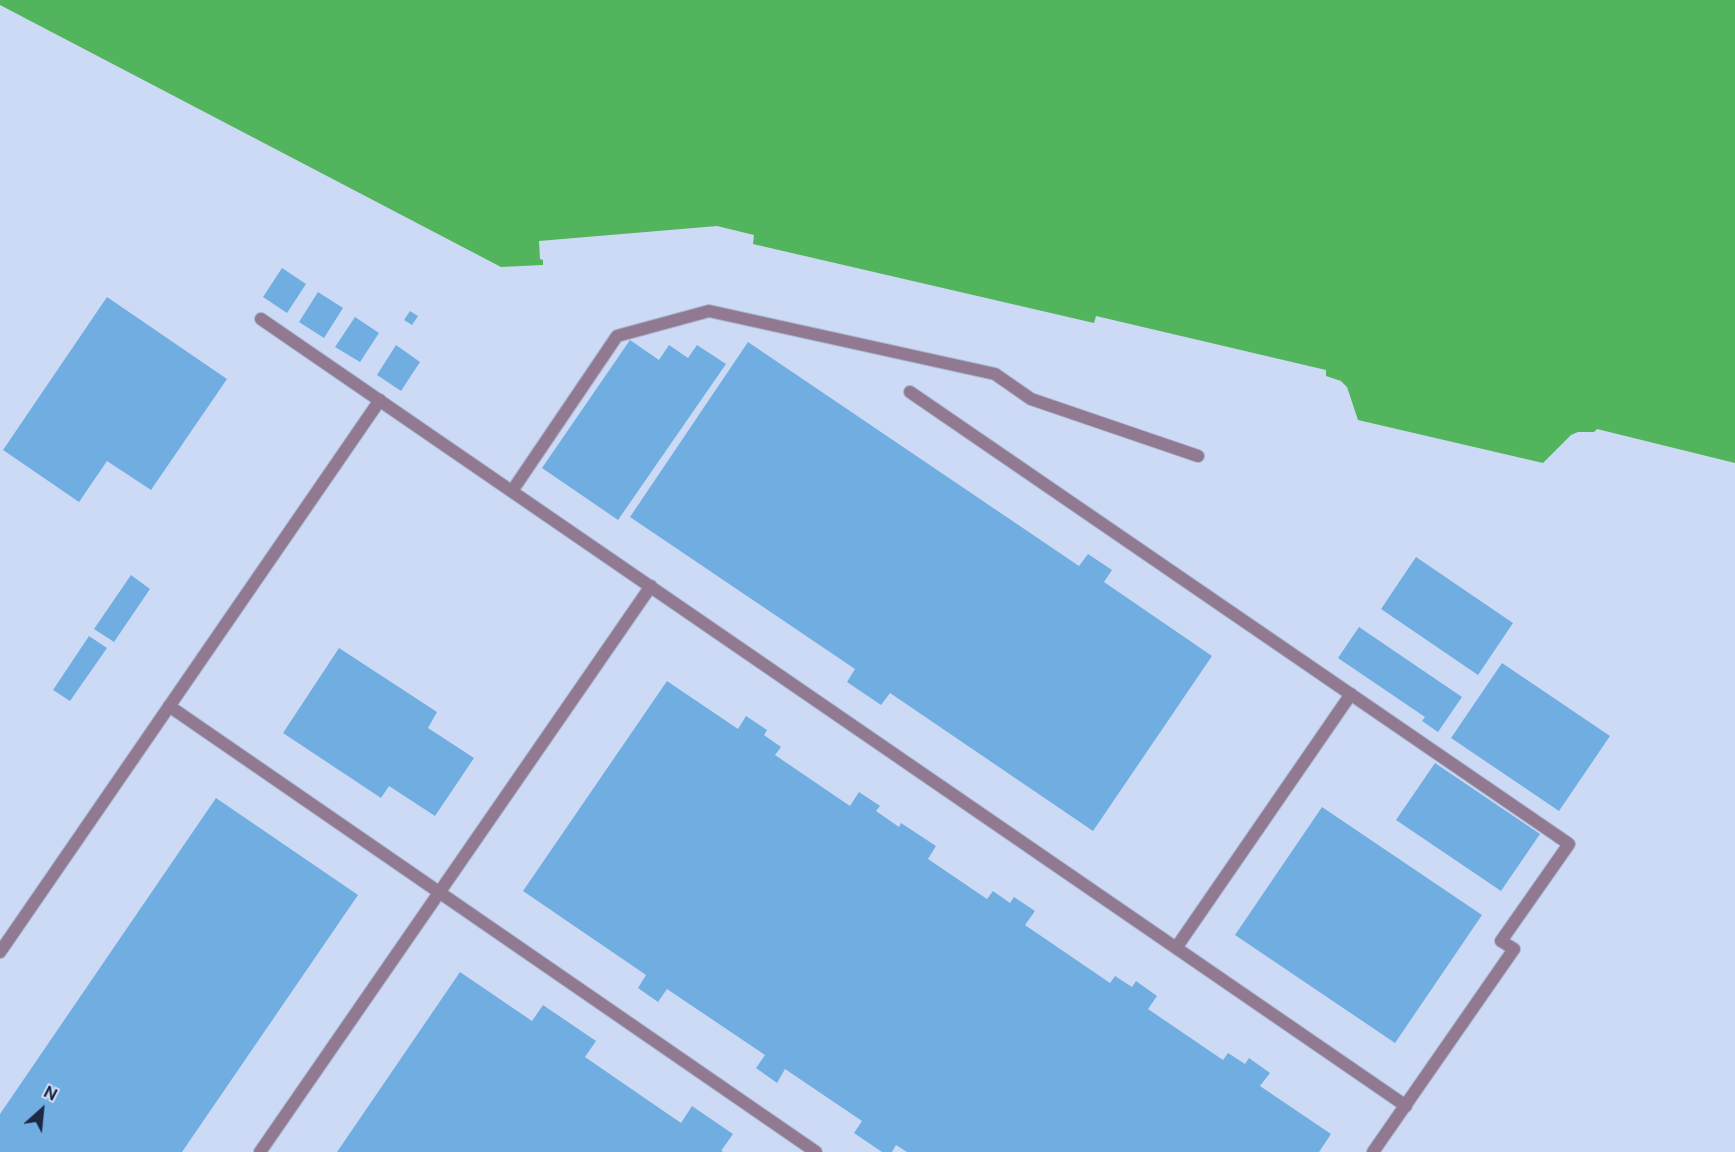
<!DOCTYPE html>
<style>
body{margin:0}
#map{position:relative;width:1735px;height:1152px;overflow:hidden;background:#cddaf5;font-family:"Public Sans",sans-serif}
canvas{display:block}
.north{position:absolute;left:12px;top:1080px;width:60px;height:60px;-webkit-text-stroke:4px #cddaf5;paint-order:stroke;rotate:27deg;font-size:16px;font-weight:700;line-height:24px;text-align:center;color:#1d2842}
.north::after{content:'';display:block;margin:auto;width:21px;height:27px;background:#1d2842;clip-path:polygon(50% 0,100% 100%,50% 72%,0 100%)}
</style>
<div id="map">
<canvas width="1735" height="1152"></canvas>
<div class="north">N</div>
</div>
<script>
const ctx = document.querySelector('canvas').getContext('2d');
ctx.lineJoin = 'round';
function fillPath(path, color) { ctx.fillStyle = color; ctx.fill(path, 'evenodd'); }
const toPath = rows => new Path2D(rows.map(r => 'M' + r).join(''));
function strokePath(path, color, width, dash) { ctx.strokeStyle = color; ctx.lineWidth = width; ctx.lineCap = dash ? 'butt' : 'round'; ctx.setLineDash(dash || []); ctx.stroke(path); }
fillPath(toPath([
 [0,0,1735,0,1735,463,1597,429,1594,432,1578,432,1571,435,1543,463,1358,420,1347,387,1341,381,1326,376,1326,370,1096,316,1094,323,753,244,754,235,717,226,539,241,540,259,543,260,543,265,501,267,0,5]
]), '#52b45c');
fillPath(toPath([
 [282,268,306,284,287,313,263,297],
 [318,292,343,308,324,338,299,322],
 [107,297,227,379,151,490,107,461,79,502,3,450],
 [410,311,418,316,412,325,404,320],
 [355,317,379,333,360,362,335,347],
 [630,340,659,360,669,345,688,358,697,345,726,364,618,520,542,468],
 [748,342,1079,566,1088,554,1112,570,1104,582,1212,656,1093,831,890,693,881,705,847,682,855,669,630,517],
 [396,345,420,362,401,391,377,375],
 [1416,557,1513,623,1478,675,1381,609],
 [131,575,150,589,114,642,94,629],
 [1359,627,1462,697,1438,732,1422,721,1425,717,1338,658],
 [89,636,107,648,70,701,53,690],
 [339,648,437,712,428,728,474,758,435,816,389,786,381,798,283,733],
 [1502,663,1610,736,1559,811,1451,738],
 [667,681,738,729,746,716,767,730,764,735,781,747,775,755,850,806,859,792,880,806,876,811,899,827,901,823,936,846,928,859,987,899,993,891,1010,903,1014,897,1035,911,1025,925,1110,983,1115,976,1132,987,1136,981,1157,996,1148,1009,1223,1060,1228,1053,1245,1064,1249,1058,1270,1073,1260,1086,1331,1134,1319,1152,907,1152,896,1145,892,1152,882,1152,854,1133,862,1121,785,1069,777,1083,756,1068,765,1055,667,989,658,1002,638,988,646,975,523,891],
 [1435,763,1540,834,1501,891,1396,820],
 [216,798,358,895,182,1152,0,1152,0,1114],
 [1322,807,1482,915,1395,1043,1235,935],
 [460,972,532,1021,543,1005,596,1041,585,1057,681,1123,692,1106,733,1134,721,1151,724,1152,337,1152]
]), '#70aee2');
const service = toPath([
 [261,319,1406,1106],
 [910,392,1569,844,1501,941,1514,949,1373,1152],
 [512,491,617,336,709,311,995,374,1031,399,1198,456],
 [169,706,816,1152],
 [1176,948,1351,694],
 [0,952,380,400],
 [260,1152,651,586]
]);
strokePath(service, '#aab6d1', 14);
strokePath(service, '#917991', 12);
</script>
